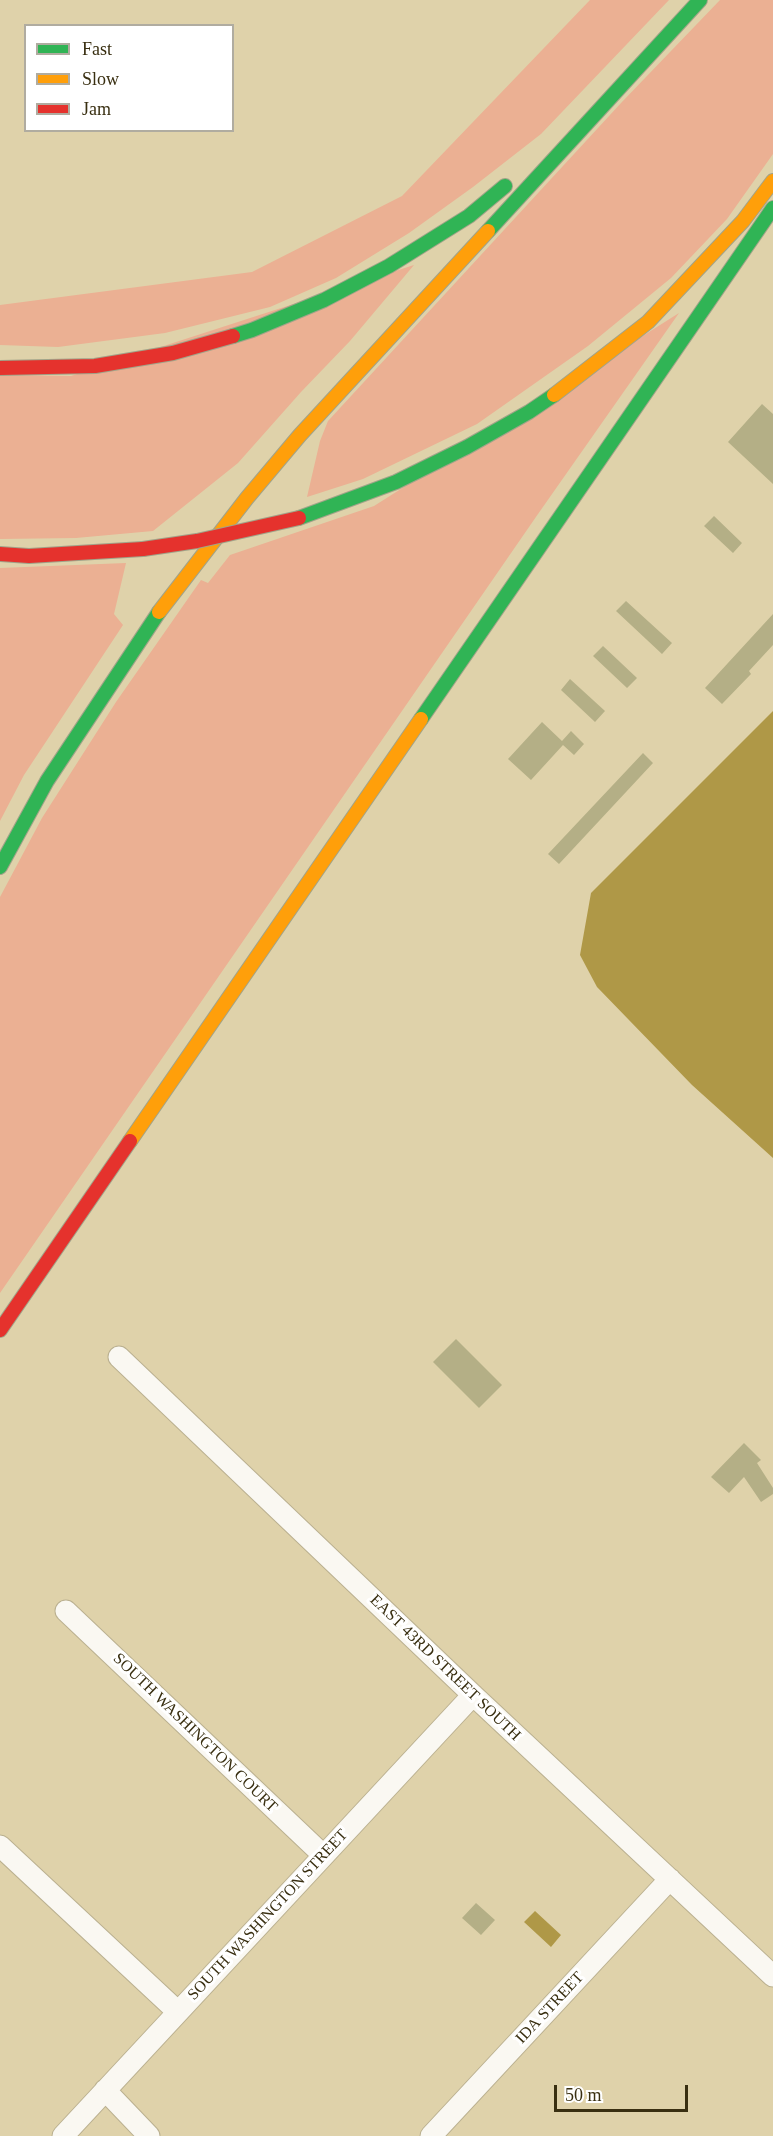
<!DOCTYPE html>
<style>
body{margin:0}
#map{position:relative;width:773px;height:2136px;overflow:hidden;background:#dfd2aa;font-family:Georgia,serif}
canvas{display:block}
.legend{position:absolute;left:24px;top:24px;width:210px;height:108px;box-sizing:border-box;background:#fff;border:2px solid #b0aca0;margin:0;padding:8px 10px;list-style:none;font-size:18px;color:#392f11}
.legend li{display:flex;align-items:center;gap:12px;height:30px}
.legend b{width:30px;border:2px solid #b0aca0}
.scale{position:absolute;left:554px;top:2085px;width:134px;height:27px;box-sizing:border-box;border:3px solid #392f11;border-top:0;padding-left:8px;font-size:18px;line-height:21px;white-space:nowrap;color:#392f11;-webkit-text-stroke:4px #fff;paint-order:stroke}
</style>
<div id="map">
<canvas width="773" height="2136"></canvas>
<ul class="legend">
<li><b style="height:8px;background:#30b455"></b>Fast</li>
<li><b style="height:8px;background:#ff9f0a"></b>Slow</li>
<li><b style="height:8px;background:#e5322d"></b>Jam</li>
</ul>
<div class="scale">50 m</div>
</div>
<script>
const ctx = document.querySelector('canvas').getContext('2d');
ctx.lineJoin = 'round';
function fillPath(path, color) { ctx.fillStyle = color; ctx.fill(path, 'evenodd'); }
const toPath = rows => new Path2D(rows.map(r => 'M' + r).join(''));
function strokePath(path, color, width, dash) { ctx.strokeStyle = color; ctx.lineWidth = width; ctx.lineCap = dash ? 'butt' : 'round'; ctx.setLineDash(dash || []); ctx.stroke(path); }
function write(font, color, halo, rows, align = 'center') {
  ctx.font = font + ' Georgia,serif'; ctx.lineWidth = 6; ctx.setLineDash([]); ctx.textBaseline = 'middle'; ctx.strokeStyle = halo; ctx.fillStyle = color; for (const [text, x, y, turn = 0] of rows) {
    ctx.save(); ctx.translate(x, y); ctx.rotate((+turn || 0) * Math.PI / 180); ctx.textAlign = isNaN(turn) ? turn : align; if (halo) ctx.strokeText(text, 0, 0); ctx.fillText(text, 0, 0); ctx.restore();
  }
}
fillPath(toPath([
 [590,0,669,0,541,134,473,187,409,233,336,278,270,307,165,333,58,347,0,345,0,305,252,272,402,196],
 [720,0,773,0,773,154,727,219,671,278,588,346,477,424,363,479,307,497,320,441,328,421,621,103],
 [414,265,350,341,301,392,238,463,153,531,76,538,0,539,0,375,71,376],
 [679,313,538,514,0,1293,0,897,42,818,116,702,201,580,208,583,230,555,374,506],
 [126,563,114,614,123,625,24,775,0,821,0,568]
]), '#ebb093');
fillPath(toPath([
 [773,711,773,1158,692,1085,597,987,580,955,591,893],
 [535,1911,561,1935,551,1947,524,1922]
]), '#af9847');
fillPath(toPath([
 [762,404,773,414,773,484,728,442],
 [714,516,742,543,733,553,704,526],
 [626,601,672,643,662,654,616,611],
 [773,614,773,645,749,671,751,674,722,704,705,688],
 [603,646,637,678,627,688,593,656],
 [570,679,605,711,595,722,561,690],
 [542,722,562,741,571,731,584,744,574,755,563,745,531,780,508,759],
 [643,753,653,763,559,864,548,854],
 [456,1339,502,1385,479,1408,433,1362],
 [744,1443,761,1460,757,1463,773,1488,773,1494,761,1502,744,1477,729,1493,711,1477],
 [476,1903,495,1920,481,1935,462,1918]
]), '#b4af86');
const street = toPath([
 [119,1357,473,1695,773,1976],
 [66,1611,323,1855],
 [0,1846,178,2012],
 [105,2090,149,2136],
 [63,2136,473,1695],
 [431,2136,670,1879]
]);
const fast = toPath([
 [488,231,700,0],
 [233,336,252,330,324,300,389,266,469,216,505,186],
 [299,518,396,482,467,447,529,412,554,395],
 [421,719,773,208],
 [0,867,47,781,159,612]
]);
const slow = toPath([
 [554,395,648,322,743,221,773,181],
 [159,612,247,498,300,435,488,231],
 [130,1141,421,719]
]);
const jam = toPath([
 [0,368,95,366,173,353,233,336],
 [0,554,29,556,143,549],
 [0,1330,130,1141]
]);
strokePath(street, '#bab090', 23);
strokePath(fast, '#a1a389', 16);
strokePath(slow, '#a1a389', 16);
strokePath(jam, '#a1a389', 16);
strokePath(street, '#faf8f2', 21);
strokePath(fast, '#30b455', 14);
strokePath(slow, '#ff9f0a', 14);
strokePath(jam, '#e5322d', 14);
const jamBridge = toPath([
 [143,549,197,541,299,518]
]);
strokePath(jamBridge, '#a1a389', 16, []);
strokePath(jamBridge, '#e5322d', 14);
write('16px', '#392f11', '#fff', [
 ["EAST 43RD STREET SOUTH",445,1668,44],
 ["SOUTH WASHINGTON COURT",195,1733,44],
 ["SOUTH WASHINGTON STREET",268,1915,-47],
 ["IDA STREET",550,2008,-47]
]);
</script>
